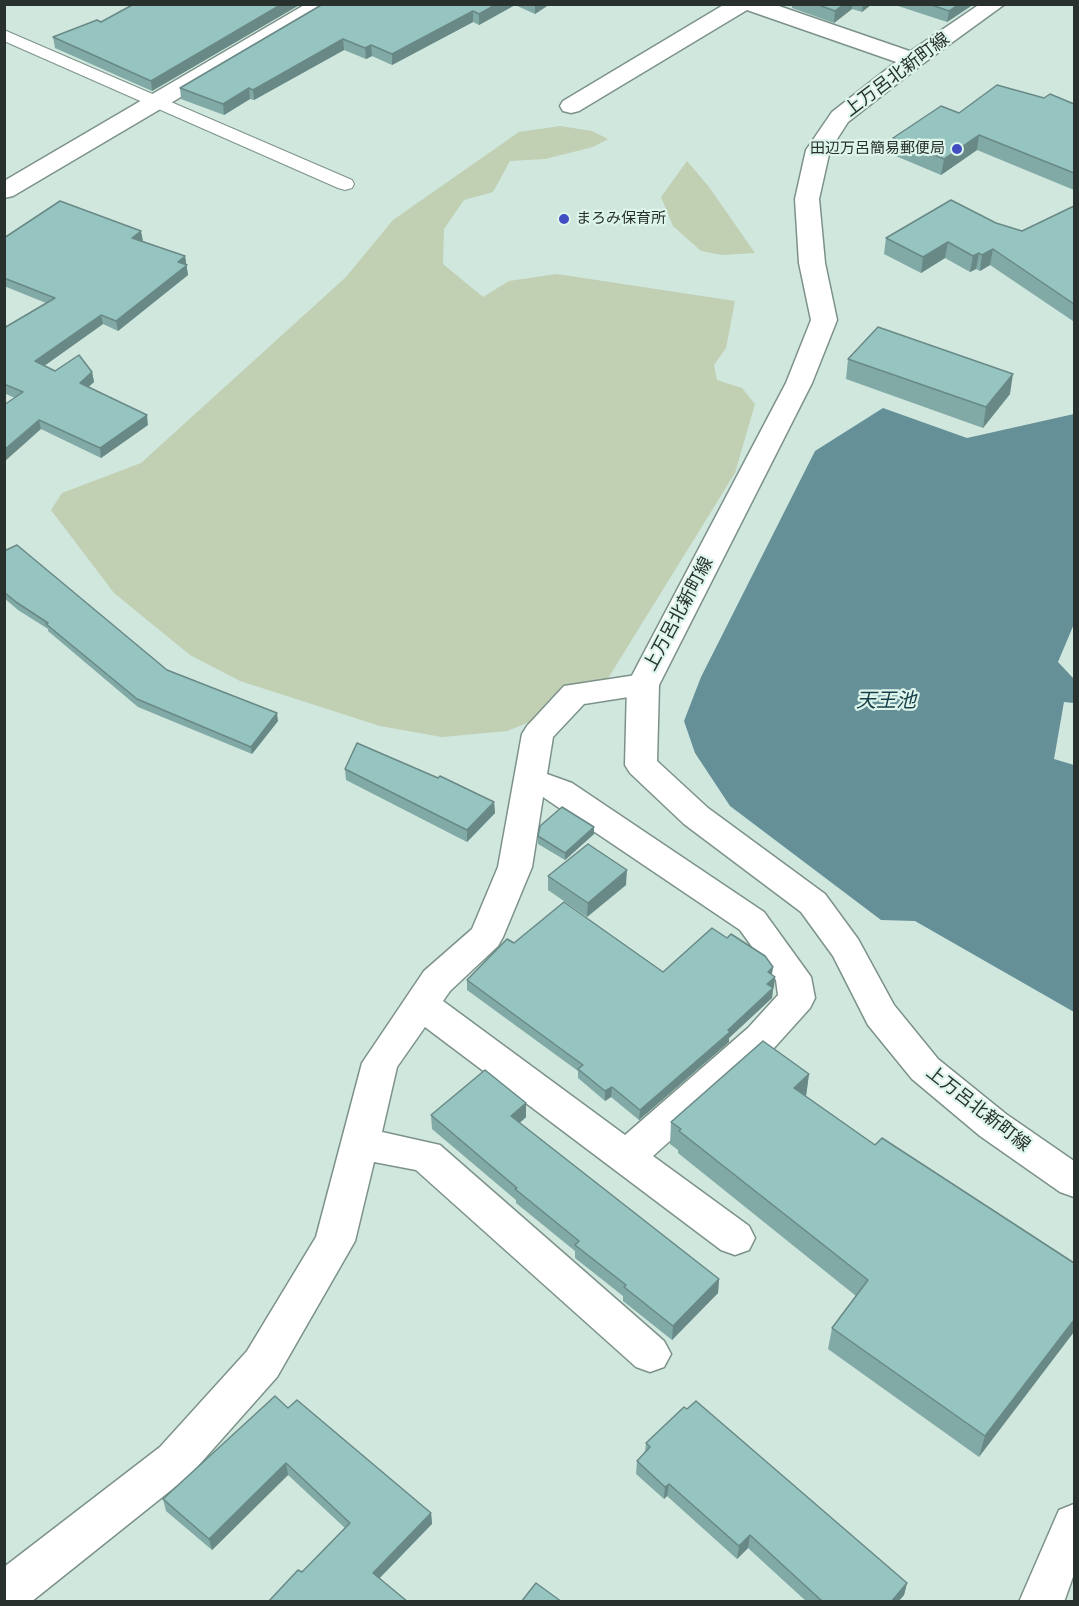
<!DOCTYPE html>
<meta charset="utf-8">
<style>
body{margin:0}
#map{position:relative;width:1079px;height:1606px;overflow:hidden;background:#d0e7de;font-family:"Fira Sans",sans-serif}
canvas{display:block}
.frame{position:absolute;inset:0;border:6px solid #28312d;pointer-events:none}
</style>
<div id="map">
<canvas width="1079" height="1606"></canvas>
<div class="frame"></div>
</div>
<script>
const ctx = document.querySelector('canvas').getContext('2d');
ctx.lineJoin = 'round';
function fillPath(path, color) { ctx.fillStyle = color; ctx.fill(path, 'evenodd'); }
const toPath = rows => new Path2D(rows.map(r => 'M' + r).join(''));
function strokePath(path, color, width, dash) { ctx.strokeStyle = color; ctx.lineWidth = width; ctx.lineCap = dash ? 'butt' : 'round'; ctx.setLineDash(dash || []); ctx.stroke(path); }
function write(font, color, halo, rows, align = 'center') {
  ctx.font = font + ' "Fira Sans","Noto Sans JP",sans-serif'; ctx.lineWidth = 4.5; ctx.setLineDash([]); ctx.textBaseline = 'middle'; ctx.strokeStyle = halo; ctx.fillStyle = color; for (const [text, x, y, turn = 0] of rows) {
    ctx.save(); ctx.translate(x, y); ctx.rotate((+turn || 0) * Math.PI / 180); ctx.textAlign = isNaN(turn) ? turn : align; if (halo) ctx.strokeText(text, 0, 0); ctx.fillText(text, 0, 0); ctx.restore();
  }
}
fillPath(toPath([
 [560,126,592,131,608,139,593,147,545,159,510,161,493,192,464,200,444,229,443,264,483,297,509,281,557,274,735,301,726,348,714,365,717,380,742,388,755,404,735,473,607,680,567,707,507,731,442,737,380,726,240,681,190,655,114,593,51,510,62,493,141,463,346,277,393,220,519,132],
 [687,161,709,187,755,253,722,255,701,251,673,226,661,197]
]), '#c1cfb3');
fillPath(toPath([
 [883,408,967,438,1074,414,1074,624,1058,662,1074,679,1074,703,1064,702,1054,759,1074,765,1074,1012,915,921,881,920,730,806,695,753,684,721,701,677,815,451]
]), '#659098');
const lane = toPath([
 [4,30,352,180,354,184,352,188,345,190,338,188,4,41,4,30]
]);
const street = toPath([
 [306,4,332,4,330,9,13,196,4,198,4,181,306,4],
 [725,4,773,4,921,55,924,60,921,65,913,67,905,65,747,10,579,111,571,113,563,111,560,106,563,101,725,4],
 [643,674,654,677,659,685,654,693,584,704,553,737,547,774,572,783,764,912,811,977,815,998,810,1008,774,1048,653,1156,749,1226,755,1238,749,1250,735,1255,721,1250,425,1027,397,1067,382,1132,440,1145,664,1341,671,1354,664,1367,650,1372,636,1367,416,1170,374,1162,355,1241,277,1377,190,1475,31,1602,4,1602,4,1567,160,1447,247,1351,316,1237,362,1063,424,971,472,929,498,867,522,734,527,726,564,686,643,674],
 [543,797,740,930,776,980,778,995,748,1028,625,1135,443,1001,450,991,498,946,503,937,532,867,543,797],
 [1074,1504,1074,1574,1064,1602,1019,1602,1059,1510,1074,1504]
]);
const secondary = toPath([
 [980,4,1005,4,921,65,848,122,830,150,819,199,825,263,837,320,812,383,659,685,657,761,708,808,825,894,858,939,894,1005,938,1059,1006,1114,1074,1161,1074,1197,1060,1192,980,1136,912,1079,868,1025,833,956,801,912,684,824,630,773,625,765,627,685,786,383,811,320,799,263,795,199,806,150,832,112,905,55,980,4]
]);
strokePath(lane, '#7c9289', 2);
strokePath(street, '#7c9289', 3);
strokePath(secondary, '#7c9289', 3);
fillPath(lane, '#fff');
fillPath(street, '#fff');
fillPath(secondary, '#fff');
fillPath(toPath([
 [134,4,301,4,152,91,55,48,53,37,101,22],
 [323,4,550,4,535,14,515,5,479,25,473,22,392,65,372,56,366,59,344,50,254,100,250,99,224,115,181,99,180,88],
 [792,4,872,4,862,12,852,9,834,23,792,8],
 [892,4,974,4,947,22],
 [1044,98,1074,104,1074,190,977,150,941,175,891,154,893,138,959,113],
 [1074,206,1074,320,1073,321,990,265,980,271,976,269,970,272,945,258,921,273,884,254,886,238,996,223,1022,231],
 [4,238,143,241,185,256,188,275,118,331,103,324,44,366,55,371,92,372,94,382,88,387,148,425,101,458,41,429,15,398,4,393,4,328,46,303,4,286],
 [848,359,1010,394,983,428,846,379],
 [4,551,167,670,278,721,252,754,138,707,48,631,48,629,18,610,4,598],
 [345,769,438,778,494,802,495,813,467,842,346,780],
 [594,834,565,860,538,844,538,836],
 [548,876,626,885,587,917,548,890],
 [727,938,773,967,772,975,775,977,772,998,729,1038,729,1042,639,1120,611,1097,605,1101,578,1078,578,1071,467,990,467,980,514,943,663,972],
 [809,1074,806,1096,875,1145,1074,1263,979,1457,828,1349,832,1328,856,1296,678,1153,678,1150,670,1144,671,1122],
 [431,1115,526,1117,520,1123,719,1279,718,1293,672,1340,623,1301,623,1296,575,1258,575,1251,516,1203,516,1200,432,1129],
 [288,1408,431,1513,432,1524,302,1572,345,1528,288,1475,212,1550,166,1511,163,1499],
 [646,1443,907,1583,904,1595,898,1602,807,1602,748,1548,737,1559,667,1496,664,1499,636,1474,637,1461,645,1452]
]), '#81a9a5');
fillPath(toPath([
 [282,4,301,4,152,91,151,81],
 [497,4,515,4,515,5,479,25,479,14],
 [535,4,550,4,535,14],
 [844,4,852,4,852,9,834,23,835,11],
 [863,4,872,4,862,12],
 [959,4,974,4,947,22,949,11],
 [473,11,473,22,392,65,392,54],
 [343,39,344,50,254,100,253,90],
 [371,45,372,56,366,59,365,48],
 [249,88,250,99,224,115,223,104],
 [979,135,977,150,941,175,944,159],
 [141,231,143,241,134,247,132,238],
 [948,242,945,258,921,273,923,257],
 [993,249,990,265,980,271,982,255],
 [979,253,976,269,970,272,973,256],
 [185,256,188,275,118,331,116,321,178,262],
 [101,315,103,324,37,371,35,361],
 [92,372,94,382,82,393,80,383],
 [1013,374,1010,394,983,428,986,407],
 [147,415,148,425,101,458,100,448],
 [39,420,41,429,4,462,4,450],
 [277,713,278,721,252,754,251,747],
 [494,802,495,813,467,842,467,830],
 [594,827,594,834,565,860,565,853],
 [627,870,626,885,587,917,588,903],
 [773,967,771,977,768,972],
 [775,977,774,987,766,994,767,984],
 [773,988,772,998,729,1038,729,1042,639,1120,640,1110],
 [809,1074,806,1096,794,1088],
 [612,1087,611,1097,605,1101,605,1091],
 [526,1103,526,1117,511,1130,511,1116],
 [719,1279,718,1293,672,1340,673,1326],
 [1074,1320,1074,1332,979,1457,985,1436],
 [286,1463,288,1475,212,1550,209,1539],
 [669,1484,667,1496,664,1499,665,1487],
 [431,1513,432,1524,374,1584,373,1573],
 [750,1535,748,1548,737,1559,739,1546],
 [907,1583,904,1595,898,1602,891,1602]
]), '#698986');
const building = toPath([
 [134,4,282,4,151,81,53,37,97,20,101,22,134,4],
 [323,4,497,4,479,14,473,11,392,54,371,45,365,48,343,39,253,90,249,88,223,104,180,88,323,4],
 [816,4,844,4,835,11,816,4],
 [929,4,959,4,949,11,929,4],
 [997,85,1044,98,1050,94,1074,104,1074,173,979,135,944,159,893,138,941,106,959,113,997,85],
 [951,200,996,223,1022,231,1074,206,1074,304,993,249,982,255,979,253,973,256,948,242,923,257,886,238,951,200],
 [60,201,141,231,132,238,185,256,178,262,187,265,116,321,101,315,35,361,55,371,79,355,92,372,80,383,147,415,100,448,39,420,4,450,4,405,23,392,4,384,4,328,55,298,4,278,4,238,60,201],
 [878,327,1013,374,986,407,848,359,878,327],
 [17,545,167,670,277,713,251,747,137,699,46,624,48,623,16,602,4,592,4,551,17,545],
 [357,743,438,778,440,776,494,802,467,830,345,769,357,743],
 [562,807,594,827,565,853,538,836,540,826,562,807],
 [588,844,627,870,588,903,548,876,588,844],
 [564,902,663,972,712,928,727,938,731,934,765,956,773,967,768,972,775,977,767,984,773,988,728,1030,730,1032,640,1110,612,1087,605,1091,578,1069,583,1065,467,980,507,939,514,943,564,902],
 [763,1041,809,1074,794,1088,875,1145,882,1138,1074,1263,1074,1320,985,1436,832,1328,868,1280,679,1131,681,1129,671,1122,763,1041],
 [485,1070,526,1103,511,1116,719,1279,673,1326,624,1287,626,1285,575,1245,579,1241,515,1189,517,1188,431,1115,485,1070],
 [275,1396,288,1408,297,1400,431,1513,373,1573,408,1602,268,1602,298,1570,302,1572,350,1523,286,1463,209,1539,163,1499,275,1396],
 [696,1401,907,1583,891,1602,823,1602,750,1535,739,1546,669,1484,665,1487,637,1461,650,1447,646,1443,684,1407,687,1409,696,1401],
 [536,1583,562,1602,521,1602,536,1583]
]);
fillPath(building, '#96c4c0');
strokePath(building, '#698986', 1.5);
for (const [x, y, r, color] of [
 [957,149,6,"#414ec2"],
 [564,219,6,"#414ec2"]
]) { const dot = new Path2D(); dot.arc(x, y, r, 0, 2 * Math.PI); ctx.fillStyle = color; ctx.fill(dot); strokePath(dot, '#ddf5eb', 2); }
write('15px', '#28312d', '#ddf5eb', [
 ["田辺万呂簡易郵便局",945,149],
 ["まろみ保育所",576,219,"left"]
], 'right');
write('18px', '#28312d', '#ddf5eb', [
 ["上万呂北新町線",897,75,-37],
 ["上万呂北新町線",679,614,-62],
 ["上万呂北新町線",978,1109,38]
]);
write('italic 20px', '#184149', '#ddf5eb', [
 ["天王池",886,701]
]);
</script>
